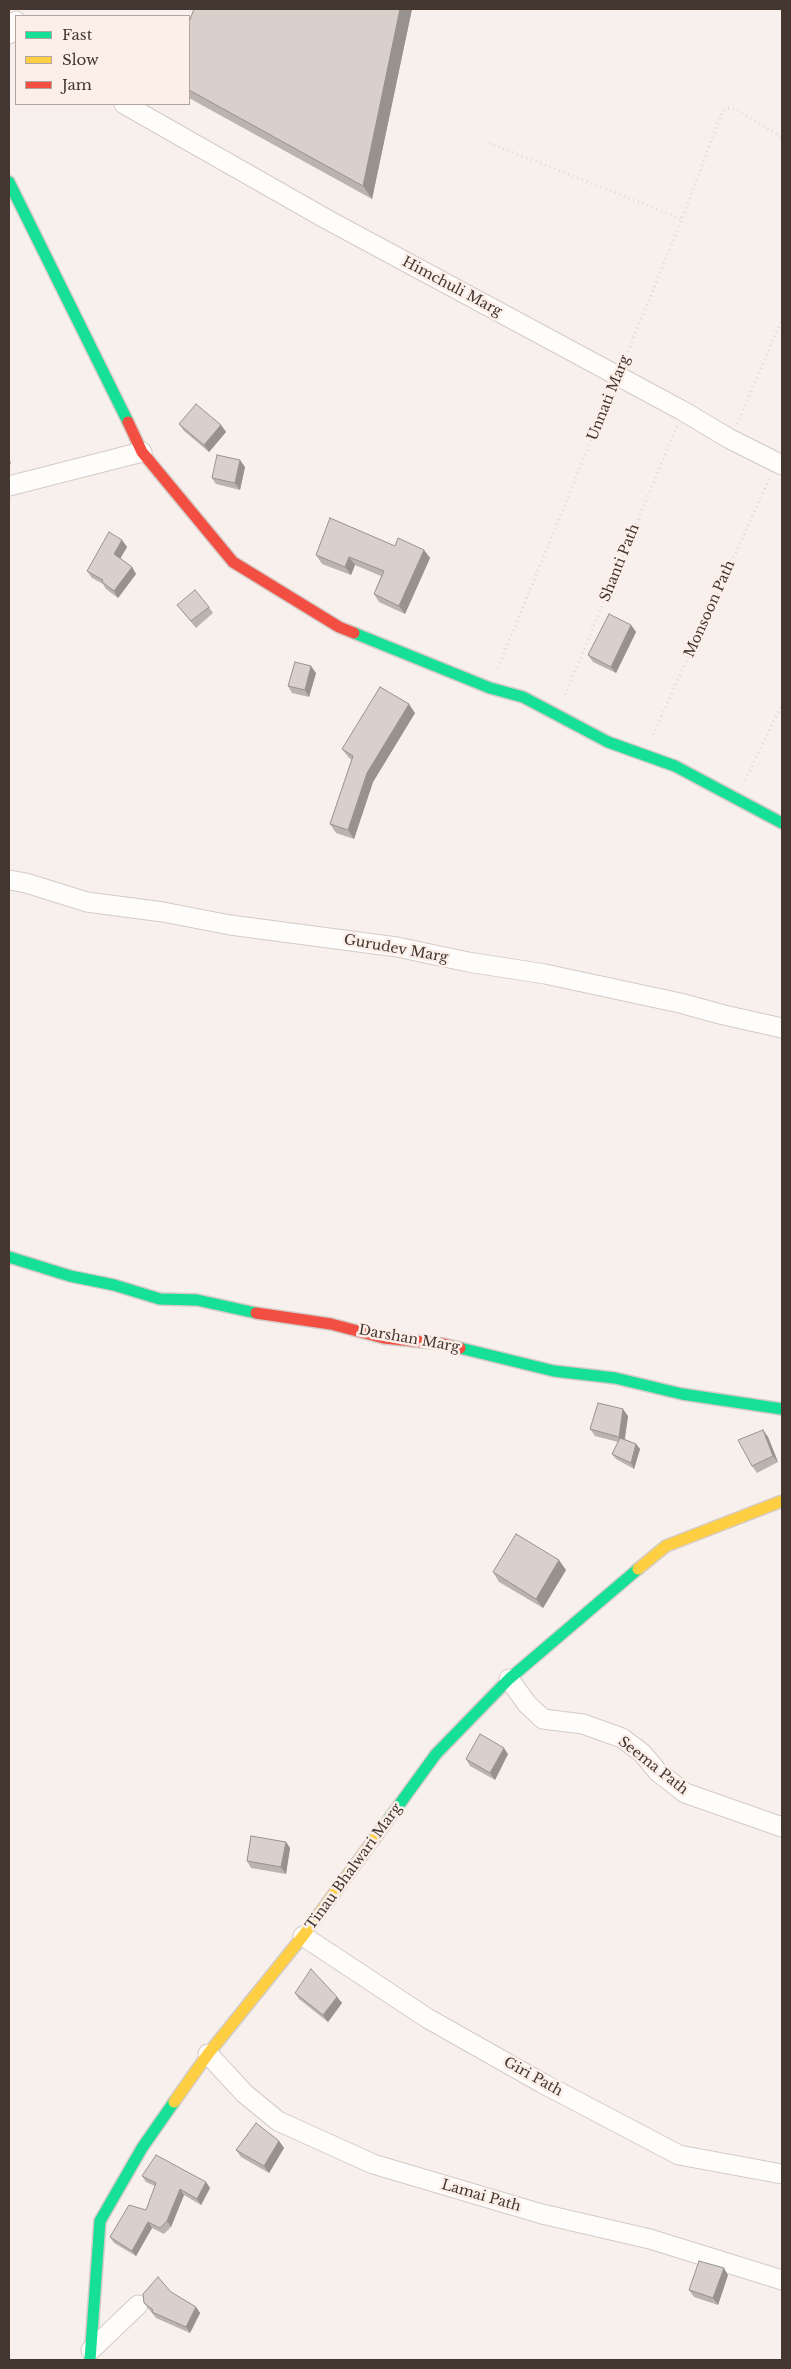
<!DOCTYPE html>
<style>
body{margin:0}
#map{position:relative;width:791px;height:2369px;overflow:hidden;background:#f8f0ed;font-family:"Libre Baskerville",serif}
canvas{display:block}
.frame{position:absolute;inset:0;border:10px solid #433730;pointer-events:none}
.legend{position:absolute;left:15px;top:15px;width:175px;height:90px;box-sizing:border-box;background:#fcefe9;border:1px solid #b2a59f;margin:0;padding:6px 9px;list-style:none;font-size:15px;color:#433730}
.legend li{display:flex;align-items:center;gap:10px;height:25px}
.legend b{width:25px;border:1px solid #b2a59f}
</style>
<div id="map">
<canvas width="791" height="2369"></canvas>
<div class="frame"></div>
<ul class="legend">
<li><b style="height:6px;background:#16e098"></b>Fast</li>
<li><b style="height:6px;background:#ffcf43"></b>Slow</li>
<li><b style="height:6px;background:#f24e42"></b>Jam</li>
</ul>
</div>
<script>
const ctx = document.querySelector('canvas').getContext('2d');
ctx.lineJoin = 'round';
const toPath = rows => new Path2D(rows.map(r => 'M' + r).join(''));
function strokePath(path, color, width, dash) { ctx.strokeStyle = color; ctx.lineWidth = width; ctx.lineCap = dash ? 'butt' : 'round'; ctx.setLineDash(dash || []); ctx.stroke(path); }
function fillPath(path, color) { ctx.fillStyle = color; ctx.fill(path, 'evenodd'); }
function write(font, color, halo, rows, align = 'center') {
  ctx.font = font + ' "Libre Baskerville",serif'; ctx.lineWidth = 5; ctx.setLineDash([]); ctx.textBaseline = 'middle'; ctx.strokeStyle = halo; ctx.fillStyle = color; for (const [text, x, y, turn = 0] of rows) {
    ctx.save(); ctx.translate(x, y); ctx.rotate((+turn || 0) * Math.PI / 180); ctx.textAlign = isNaN(turn) ? turn : align; if (halo) ctx.strokeText(text, 0, 0); ctx.fillText(text, 0, 0); ctx.restore();
  }
}
const street = toPath([
 [9,34,16,21],
 [124,104,328,220,683,411,730,439,782,465],
 [9,486,142,452],
 [9,880,26,883,87,902,163,912,230,925,397,947,468,962,545,974,680,1003,724,1015,782,1028],
 [509,1679,527,1704,543,1719,583,1724,622,1738,642,1753,658,1772,685,1793,782,1827],
 [303,1936,427,2018,542,2083,679,2155,782,2174],
 [208,2054,245,2094,278,2121,373,2164,542,2214,650,2239,782,2280],
 [91,2350,138,2305]
]);
const fast = toPath([
 [9,182,128,422],
 [354,633,490,688,523,697,608,742,675,766,782,823],
 [9,1257,70,1276,114,1285,160,1299,197,1300,256,1313],
 [460,1348,554,1371,615,1378,682,1394,782,1409],
 [375,1838,436,1754,509,1679,638,1569],
 [90,2360,100,2221,142,2148,174,2102]
]);
const slow = toPath([
 [638,1569,666,1546,782,1501],
 [174,2102,208,2054,303,1936,375,1838]
]);
const jam = toPath([
 [128,422,142,452,233,562,339,627,354,633],
 [256,1313,331,1324,384,1338,443,1344,460,1348]
]);
strokePath(street, '#d4cbc6', 21);
strokePath(fast, '#d4cbc6', 14);
strokePath(slow, '#d4cbc6', 14);
strokePath(jam, '#d4cbc6', 14);
strokePath(toPath([
 [489,143,682,219],
 [624,361,682,219,722,112,727,108,735,109,782,137],
 [737,424,782,319],
 [498,668,611,392],
 [565,695,677,426],
 [653,735,769,479],
 [745,780,782,704]
]), '#dddbd9', 3, [1, 4]);
strokePath(street, '#fefdfc', 19);
strokePath(fast, '#16e098', 11);
strokePath(slow, '#ffcf43', 11);
strokePath(jam, '#f24e42', 11);
fillPath(toPath([
 [194,9,412,9,372,199,189,98,189,22],
 [179,424,221,425,226,432,209,452,184,431],
 [245,467,240,490,216,484,212,478],
 [122,540,127,547,120,558,132,567,136,574,118,598,106,589,103,584,92,578,87,571],
 [395,546,424,550,430,558,405,614,379,602,374,594,381,576,355,565,351,575,322,564,316,555],
 [177,605,209,607,213,613,196,628],
 [631,625,636,632,616,673,593,662,588,655],
 [316,673,309,697,292,693,288,686],
 [415,713,373,782,354,839,336,833,330,824,352,760,349,758,342,749],
 [628,1416,625,1439,636,1444,640,1449,634,1469,616,1459,612,1454,618,1442,595,1436,590,1429],
 [763,1430,768,1437,778,1462,757,1473,752,1466],
 [566,1570,543,1608,499,1582,493,1572],
 [508,1754,495,1780,470,1766,466,1759],
 [286,1842,290,1848,286,1874,251,1868,247,1861],
 [295,1993,337,1997,342,2003,328,2022,299,1999],
 [279,2141,284,2148,269,2173,241,2157,236,2150],
 [142,2176,206,2182,210,2188,201,2205,184,2195,171,2227,164,2234,152,2228,136,2256,114,2243,110,2237,146,2210,155,2186,146,2182],
 [728,2275,718,2305,694,2297,689,2290],
 [171,2292,196,2307,200,2313,190,2333,156,2318,144,2303]
]), '#bbb3af');
fillPath(toPath([
 [400,9,412,9,372,199,363,186],
 [221,425,226,432,209,452,204,445],
 [9,454,11,465,9,462],
 [240,460,245,467,240,490,235,483],
 [122,540,127,547,119,561,114,554],
 [424,550,430,558,405,614,399,606],
 [349,557,355,565,351,575,345,567],
 [132,567,136,574,118,598,114,591],
 [631,625,636,632,616,673,611,667],
 [311,666,316,673,309,697,305,690],
 [409,704,415,713,373,782,354,839,348,830,367,773],
 [623,1409,628,1416,624,1443,619,1437],
 [763,1430,768,1437,778,1462,773,1456],
 [636,1444,640,1449,634,1469,631,1463],
 [559,1560,566,1570,543,1608,536,1599],
 [504,1748,508,1754,495,1780,490,1773],
 [286,1842,290,1848,286,1874,281,1867],
 [337,1997,342,2003,328,2022,323,2015],
 [279,2141,284,2148,269,2173,264,2166],
 [206,2182,210,2188,201,2205,197,2199],
 [180,2189,184,2195,171,2227,167,2221],
 [148,2222,152,2228,136,2256,132,2251],
 [724,2268,728,2275,718,2305,713,2298],
 [196,2307,200,2313,190,2333,186,2327]
]), '#98928e');
const building = toPath([
 [194,9,400,9,363,186,189,90,189,22,194,9],
 [196,404,221,425,204,445,179,424,196,404],
 [217,455,240,460,235,483,212,478,217,455],
 [330,518,395,546,398,538,424,550,399,606,374,594,384,571,349,557,345,567,316,555,330,518],
 [109,532,122,540,114,554,132,567,114,591,102,582,103,580,87,571,109,532],
 [195,590,209,607,191,621,177,605,195,590],
 [609,614,631,625,611,667,588,655,609,614],
 [295,662,311,666,305,690,288,686,295,662],
 [380,687,409,704,367,773,348,830,330,824,353,756,342,749,380,687],
 [598,1403,623,1409,619,1437,590,1429,598,1403],
 [763,1430,773,1456,752,1466,738,1440,763,1430],
 [620,1438,636,1444,631,1463,612,1454,620,1438],
 [516,1534,559,1560,536,1599,493,1572,516,1534],
 [480,1734,504,1748,490,1773,466,1759,480,1734],
 [251,1836,286,1842,281,1867,247,1861,251,1836],
 [311,1969,337,1997,323,2015,295,1993,311,1969],
 [256,2123,279,2141,264,2166,236,2150,256,2123],
 [156,2155,206,2182,197,2199,180,2189,167,2221,160,2228,148,2222,132,2251,110,2237,129,2205,146,2210,156,2183,142,2176,156,2155],
 [699,2261,724,2268,713,2298,689,2290,699,2261],
 [158,2277,171,2292,196,2307,186,2327,152,2312,153,2310,144,2303,143,2294,158,2277]
]);
fillPath(building, '#d9d0cb');
strokePath(building, '#98928e', 1);
write('14px', '#433730', '#fcefe9', [
 ["Himchuli Marg",452,287,28],
 ["Unnati Marg",609,398,-68],
 ["Shanti Path",620,563,-68],
 ["Monsoon Path",710,609,-66],
 ["Gurudev Marg",396,949,10],
 ["Darshan Marg",409,1339,10],
 ["Seema Path",653,1766,38],
 ["Tinau Bhalwari Marg",354,1867,-54],
 ["Giri Path",533,2077,29],
 ["Lamai Path",481,2196,16]
]);
</script>
